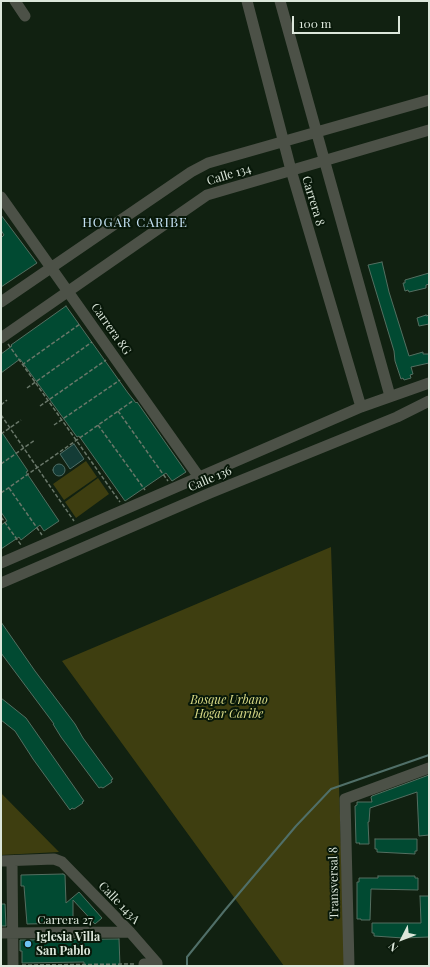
<!DOCTYPE html>
<style>
body{margin:0}
#map{position:relative;width:430px;height:967px;overflow:hidden;background:#112111;font-family:"Playfair Display",serif}
canvas{display:block}
.frame{position:absolute;inset:0;border:2px solid #dce7db;pointer-events:none}
.north{position:absolute;left:382px;top:919px;width:40px;height:40px;-webkit-text-stroke:3px #081809;paint-order:stroke;rotate:228deg;font-size:11px;font-weight:700;line-height:16px;text-align:center;color:#dce7db}
.north::after{content:'';display:block;margin:auto;width:14px;height:18px;background:#dce7db;clip-path:polygon(50% 0,100% 100%,50% 72%,0 100%)}
.scale{position:absolute;left:292px;top:16px;width:108px;height:18px;box-sizing:border-box;border:2px solid #dce7db;border-top:0;padding-left:5px;font-size:12px;line-height:14px;white-space:nowrap;color:#dce7db;-webkit-text-stroke:3px #081809;paint-order:stroke}
</style>
<div id="map">
<canvas width="430" height="967"></canvas>
<div class="frame"></div>
<div class="north">N</div>
<div class="scale">100 m</div>
</div>
<script>
const ctx = document.querySelector('canvas').getContext('2d');
ctx.lineJoin = 'round';
function fillPath(path, color) { ctx.fillStyle = color; ctx.fill(path, 'evenodd'); }
const toPath = rows => new Path2D(rows.map(r => 'M' + r).join(''));
function strokePath(path, color, width, dash) { ctx.strokeStyle = color; ctx.lineWidth = width; ctx.lineCap = dash ? 'butt' : 'round'; ctx.setLineDash(dash || []); ctx.stroke(path); }
function write(font, color, halo, rows, align = 'center') {
  ctx.font = font + ' "Playfair Display",serif'; ctx.lineWidth = 4; ctx.setLineDash([]); ctx.textBaseline = 'middle'; ctx.strokeStyle = halo; ctx.fillStyle = color; for (const [text, x, y, turn = 0] of rows) {
    ctx.save(); ctx.translate(x, y); ctx.rotate((+turn || 0) * Math.PI / 180); ctx.textAlign = isNaN(turn) ? turn : align; if (halo) ctx.strokeText(text, 0, 0); ctx.fillText(text, 0, 0); ctx.restore();
  }
}
fillPath(toPath([
 [86,461,97,477,64,500,53,484],
 [98,478,109,494,76,518,65,502],
 [331,547,345,966,284,966,62,661],
 [1,793,59,852,1,855]
]), '#3e3e10');
const water = toPath([
 [74,444,84,459,70,469,60,454,74,444],
 '53 470a6 6 0 1 1 12 0a6 6 0 1 1-12 0Z'
]);
fillPath(water, '#143c36');
strokePath(water, '#506f68', 1);
strokePath(toPath([
 [187,966,187,957,225,910,296,826,331,789,429,755]
]), '#506f68', 2);
const building = toPath([
 [1,215,37,263,1,287,1,238,4,235,1,230,1,215],
 [382,262,389,292,409,356,423,352,423,354,429,354,429,363,411,367,413,374,410,375,411,378,404,380,403,378,401,379,395,361,394,351,368,265,382,262],
 [429,273,429,284,426,285,426,288,409,292,408,290,405,291,403,283,405,283,405,280,429,273],
 [66,306,128,393,136,403,137,402,186,472,172,481,166,473,125,501,79,436,77,437,20,359,1,373,1,354,12,346,11,345,66,306],
 [426,315,426,316,429,315,429,324,419,326,417,318,426,315],
 [1,431,28,471,26,472,59,521,44,531,40,525,21,540,19,537,1,549,1,525,7,521,1,512,1,431],
 [1,622,35,671,75,724,83,738,113,779,111,780,112,782,103,788,101,787,99,788,61,737,53,724,54,724,1,653,1,622],
 [1,698,26,718,84,801,82,802,83,803,74,809,72,808,70,810,33,759,15,731,1,720,1,698],
 [429,775,429,835,419,836,417,792,370,808,369,822,368,822,369,844,359,844,360,843,356,843,355,806,357,805,357,802,372,802,371,797,372,796,429,775],
 [375,839,417,839,417,851,415,851,415,854,377,852,377,849,375,849,375,839],
 [63,874,65,875,66,903,79,892,102,918,95,924,73,900,73,923,27,924,24,886,21,886,21,875,63,874],
 [378,876,415,876,415,878,418,878,418,890,371,889,370,920,361,920,361,919,357,919,357,882,359,882,359,878,378,878,378,876],
 [420,896,429,896,429,937,403,938,374,936,374,933,372,933,372,923,421,923,420,896],
 [1,904,5,904,6,926,1,926,1,904],
 [119,939,120,966,84,966,84,962,22,963,22,951,20,951,20,940,119,939]
]);
fillPath(building, '#014a32');
strokePath(building, '#546f61', 1);
strokePath(toPath([
 [8,344,120,502],
 [22,365,80,324],
 [27,388,92,342],
 [1,405,7,400],
 [40,406,106,360],
 [118,411,168,481],
 [1,415,74,521],
 [54,425,120,380],
 [98,425,145,490],
 [1,434,21,420],
 [1,464,35,440],
 [9,488,42,535],
 [1,493,134,400],
 [1,517,21,545],
 [22,965,134,964]
]), '#697769', 1.5, [4, 2]);
strokePath(toPath([
 [15,1,25,16],
 [247,1,291,170,361,407],
 [280,1,390,396],
 [1,197,199,477],
 [1,302,191,172,208,163,429,100],
 [1,338,207,195,429,130],
 [1,563,361,407,429,383],
 [1,583,210,493,397,417,429,401],
 [1,861,54,859,62,862,130,932,157,963,157,966],
 [12,861,13,966],
 [1,933,130,932],
 [144,966,144,964,157,963],
 [349,966,345,799,429,768]
]), '#4c5147', 11);
for (const [x, y, r, color] of [
 [28,944,4,"#6dc2f3"]
]) { const dot = new Path2D(); dot.arc(x, y, r, 0, 2 * Math.PI); ctx.fillStyle = color; ctx.fill(dot); strokePath(dot, '#081809', 1.5); }
write('12px', '#dce7db', '#081809', [
 ["Calle 134",229,175,-17],
 ["Carrera 8",313,201,73],
 ["Carrera 8G",111,329,55],
 ["Calle 136",210,479,-23],
 ["Transversal 8",334,883,-91],
 ["Calle 143A",119,903,46],
 ["Carrera 27",65,920]
]);
write('italic 12px', '#dcdd89', '#081809', [
 ["Bosque Urbano",229,700],
 ["Hogar Caribe",229,714]
]);
write('bold 12px', '#dce7db', '#081809', [
 ["Iglesia Villa",36,937],
 ["San Pablo",36,951]
], 'left');
ctx.letterSpacing = '1px';
write('13px', '#c5e2f4', '#081809', [
 ["HOGAR CARIBE",135,223]
]);
ctx.letterSpacing = '0px';
</script>
